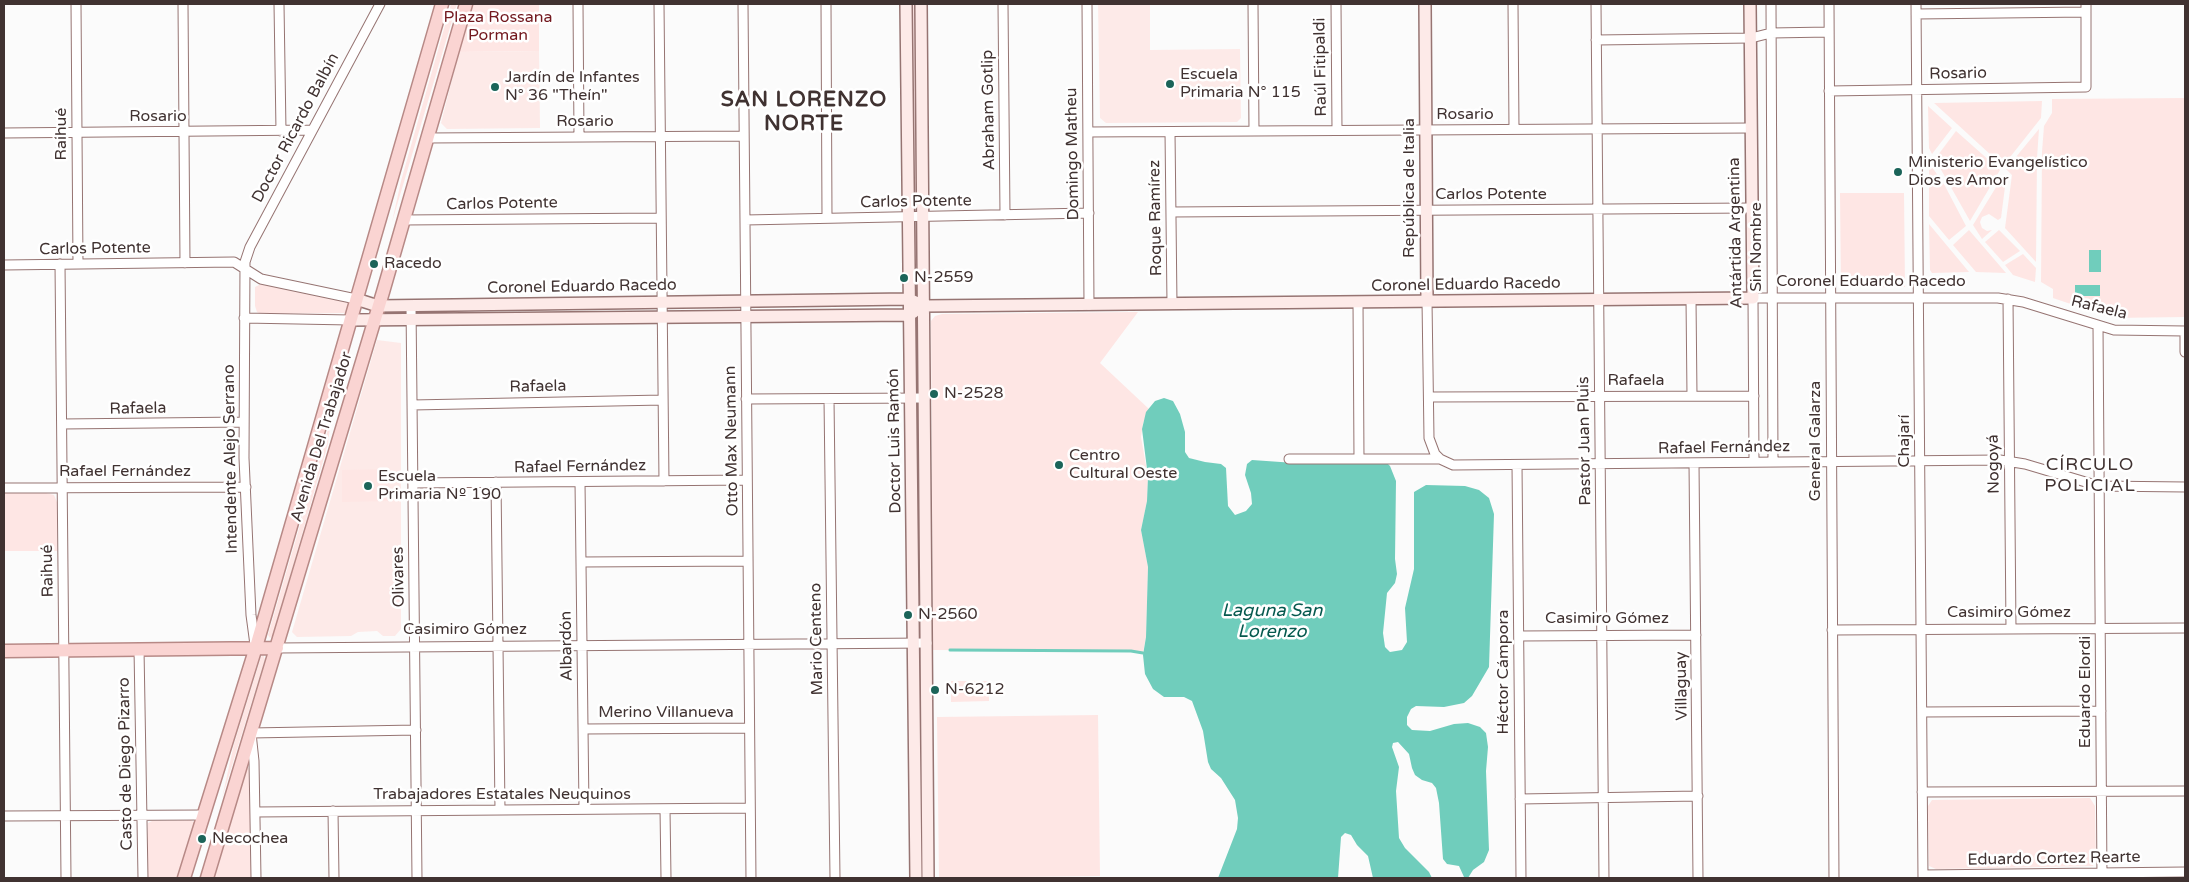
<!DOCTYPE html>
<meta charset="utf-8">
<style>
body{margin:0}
#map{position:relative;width:2189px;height:882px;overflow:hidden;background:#fbfbfb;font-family:"Varela Round",sans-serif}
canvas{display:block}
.frame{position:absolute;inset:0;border:5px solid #403231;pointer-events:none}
</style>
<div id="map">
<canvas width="2189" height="882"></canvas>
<div class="frame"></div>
</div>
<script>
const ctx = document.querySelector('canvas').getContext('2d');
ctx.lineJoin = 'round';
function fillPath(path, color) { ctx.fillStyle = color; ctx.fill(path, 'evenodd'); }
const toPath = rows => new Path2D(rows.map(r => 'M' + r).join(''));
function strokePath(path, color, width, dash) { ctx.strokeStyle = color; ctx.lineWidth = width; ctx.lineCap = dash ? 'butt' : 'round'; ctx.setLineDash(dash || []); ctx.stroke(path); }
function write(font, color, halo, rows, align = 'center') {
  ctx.font = font + ' "Varela Round",sans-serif'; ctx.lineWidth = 5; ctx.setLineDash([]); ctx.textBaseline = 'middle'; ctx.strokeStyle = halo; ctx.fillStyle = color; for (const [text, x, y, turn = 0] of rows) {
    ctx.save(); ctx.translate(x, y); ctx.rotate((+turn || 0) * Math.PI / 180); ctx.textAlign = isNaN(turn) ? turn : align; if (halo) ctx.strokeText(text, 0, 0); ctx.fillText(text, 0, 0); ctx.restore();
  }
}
fillPath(toPath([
 [1098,4,1150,4,1150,50,1240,49,1241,118,1237,122,1106,123,1100,118],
 [539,51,540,128,447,129,441,123,459,52],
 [377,340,401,343,401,629,395,636,383,636,377,631,358,632,351,636,297,637,292,632]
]), '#fdeae8');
fillPath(toPath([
 [451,4,457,4,392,222,401,181],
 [470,4,539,4,539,51,457,52],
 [911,4,917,4,917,203,914,203],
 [2185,98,2185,317,2112,318,2053,298,2053,289,2041,282,2042,152,2044,126,2052,113,2052,99],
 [2042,101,2041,118,2003,166,1934,103],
 [1928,106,1952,128,1932,154,1929,148],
 [2039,129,2037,158,2036,262,2005,228,2012,175,2006,169],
 [1956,131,2000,170,1970,221,1935,159],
 [1932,167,1945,186,1966,226,1949,240,1929,216,1929,170],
 [2004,174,2006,179,2001,218,1998,220,1989,214,1982,217,1980,222,1982,228,1987,231,1992,230,1982,239,1973,225],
 [1840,193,1904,193,1905,287,1841,288],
 [1929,224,1969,272,1932,273,1930,270],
 [916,230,918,231,919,291,917,292,915,291,914,231],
 [1969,230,2006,273,1976,272,1953,245],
 [1999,230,2020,251,2003,262,1985,242],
 [2023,254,2036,268,2035,282,2013,275,2005,265],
 [261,284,348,302,349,303,347,313,261,314,257,312,255,306,255,287],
 [1138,312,1100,363,1149,409,1143,423,1141,437,1148,477,1147,501,1141,530,1148,567,1146,637,1143,653,1131,651,933,650,931,321,935,316,942,314],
 [331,419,328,444,273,635,270,638,268,635],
 [388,469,389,501,342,502,342,470],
 [4,493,46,493,54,495,57,502,57,551,4,551],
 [263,655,265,659,222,798,234,744,261,657],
 [951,681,989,681,989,701,951,702],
 [1098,715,1100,876,939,878,937,717],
 [249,768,252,878,211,878,245,770],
 [2090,798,2095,806,2096,859,2093,866,1936,869,1929,866,1928,806,1932,800],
 [191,820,195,823,179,878,147,878,148,823,152,821]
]), '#fee6e4');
fillPath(toPath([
 [2089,250,2101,250,2101,272,2089,272],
 [2075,285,2100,285,2100,296,2075,296],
 [1164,398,1173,401,1180,414,1185,432,1185,452,1189,458,1205,462,1221,464,1226,468,1228,506,1235,515,1246,511,1252,504,1251,493,1245,475,1247,464,1252,460,1295,463,1387,463,1390,466,1396,481,1395,559,1397,574,1395,583,1387,593,1383,633,1385,647,1390,652,1402,650,1407,642,1405,608,1414,569,1414,492,1426,485,1465,486,1479,490,1489,498,1494,514,1489,667,1472,696,1464,703,1444,707,1416,706,1411,709,1407,717,1407,725,1412,730,1430,731,1454,724,1468,723,1480,727,1486,733,1488,747,1486,771,1489,850,1484,862,1473,870,1468,878,1464,877,1459,866,1447,864,1443,859,1439,803,1436,788,1432,783,1422,780,1415,775,1412,768,1409,754,1398,742,1393,743,1392,747,1399,767,1396,791,1399,838,1405,848,1429,872,1432,878,1373,878,1368,856,1357,845,1351,835,1345,833,1341,837,1338,878,1218,878,1237,829,1238,818,1235,800,1221,778,1211,769,1208,762,1203,731,1192,701,1184,697,1164,697,1153,689,1145,674,1143,655,1146,637,1148,567,1141,530,1147,501,1148,477,1142,429,1146,412,1155,401]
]), '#70cdbc');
strokePath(toPath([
 [950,650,1131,651,1143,653]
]), '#70cdbc', 3);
const street = toPath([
 [76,4,78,264],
 [183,4,185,263],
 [279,4,281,131],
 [578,4,579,137],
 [659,4,664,481],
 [743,4,751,878],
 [826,4,827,218],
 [1003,4,1005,215],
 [1087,4,1089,305],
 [1253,4,1254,131],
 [1336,4,1337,130],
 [1513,4,1514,129],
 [1596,4,1604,878],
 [1771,4,1773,462],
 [1829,4,1834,878],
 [1916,4,1923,878],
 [1916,14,2086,12],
 [1596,40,1751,38,1771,33,1829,32],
 [1829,91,2086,87,2086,4],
 [1088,132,1751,128],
 [1170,132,1172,304],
 [4,133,312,130],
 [427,138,744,136],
 [1171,212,1752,208],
 [403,220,661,218],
 [745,220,1089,213],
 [60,264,66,878],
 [4,265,234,262,261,279,356,299],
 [1691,299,1692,396],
 [2008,299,2011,629],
 [1427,301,1429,438,1435,454,1440,459,1453,465,2000,460,2025,464,2099,486,2185,487],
 [1358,302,1359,459],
 [411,306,417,878],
 [244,318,350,320],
 [2098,326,2102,878],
 [2185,331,2185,352],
 [1429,397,1754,396],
 [746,399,925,398],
 [829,399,835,878],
 [412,405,663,400],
 [62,424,244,422],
 [1289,459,1440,459],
 [1754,462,1753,298,1998,298,2023,302,2114,330,2185,331],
 [1694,463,1698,878],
 [1517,465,1521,878],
 [496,482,500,810],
 [580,482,584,809],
 [413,483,747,480],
 [4,488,246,487],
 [581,562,748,561],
 [1832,630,2185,628],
 [1519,636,1696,635],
 [255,645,251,615,244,458,245,262,250,247,380,4],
 [277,648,927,643],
 [139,649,143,878],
 [1922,712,2101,711],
 [583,729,749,728],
 [1922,792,2185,791],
 [1520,799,1698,796],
 [665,809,666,878],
 [333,811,334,878],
 [255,812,750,808],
 [4,816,203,815],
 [1923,875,2185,872],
 [256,878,254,761,251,733,416,730]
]);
const secondary = toPath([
 [906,4,916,878],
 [921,4,928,878],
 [1425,4,1427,301],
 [356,299,378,306,909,299,924,306,1753,298,1750,4],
 [350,320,909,315,914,312]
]);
const primary = toPath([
 [4,651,277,648],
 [184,878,256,647,442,4],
 [207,878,383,292,466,4]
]);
strokePath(street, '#967472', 11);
strokePath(secondary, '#967472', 14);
strokePath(primary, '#b78986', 15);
strokePath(street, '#fff', 9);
strokePath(secondary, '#fdeae8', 11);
strokePath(primary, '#fad4d2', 12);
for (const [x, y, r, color] of [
 [1170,84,5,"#1b6459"],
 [495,87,5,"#1b6459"],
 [1898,172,5,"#1b6459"],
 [374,264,5,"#1b6459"],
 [904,278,5,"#1b6459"],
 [934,394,5,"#1b6459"],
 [1059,465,5,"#1b6459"],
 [368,486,5,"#1b6459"],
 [908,615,5,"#1b6459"],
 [935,690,5,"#1b6459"],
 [202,839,5,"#1b6459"]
]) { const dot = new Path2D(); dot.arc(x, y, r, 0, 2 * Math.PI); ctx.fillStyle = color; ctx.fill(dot); strokePath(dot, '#fff', 2); }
write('16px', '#72181e', '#fff', [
 ["Plaza Rossana",498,18],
 ["Porman",498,36]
]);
write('16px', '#403231', '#fff', [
 ["Raúl Fitipaldi",1321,67,-91],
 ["Rosario",1958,74,-1],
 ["Abraham Gotlip",989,110,-91],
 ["Rosario",1465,115],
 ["Rosario",158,117],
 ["Rosario",585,122],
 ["Doctor Ricardo Balbín",296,128,-62],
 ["Raihué",62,134,-90],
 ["Domingo Matheu",1073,154,-91],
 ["República de Italia",1410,188,-90],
 ["Carlos Potente",1491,195],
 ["Carlos Potente",916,202,-1],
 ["Carlos Potente",502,204,-1],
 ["Roque Ramírez",1156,218,-91],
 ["Antártida Argentina",1736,233,-91],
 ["Sin Nombre",1757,247,-90],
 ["Carlos Potente",95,249,-1],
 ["Coronel Eduardo Racedo",1871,282],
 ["Coronel Eduardo Racedo",1466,285,-1],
 ["Coronel Eduardo Racedo",582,287,-1],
 ["Rafaela",2099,308,14],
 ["Rafaela",1636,381],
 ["Rafaela",538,387,-1],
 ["Rafaela",138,409,-1],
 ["Avenida Del Trabajador",322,437,-73],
 ["Otto Max Neumann",732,441,-91],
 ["Doctor Luis Ramón",895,441,-91],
 ["Pastor Juan Pluis",1585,441,-91],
 ["General Galarza",1816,441,-90],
 ["Chajarí",1905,441,-90],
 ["Rafael Fernández",1724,448,-1],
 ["Intendente Alejo Serrano",231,459,-91],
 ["Nogoyá",1994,464,-91],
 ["Rafael Fernández",580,467,-1],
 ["Rafael Fernández",125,472],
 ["Raihué",48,571,-91],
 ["Olivares",399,577,-91],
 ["Casimiro Gómez",2009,613],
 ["Casimiro Gómez",1607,619],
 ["Casimiro Gómez",465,630],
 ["Mario Centeno",817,639,-91],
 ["Albardón",567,646,-91],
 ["Héctor Cámpora",1504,672,-90],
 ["Villaguay",1682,686,-91],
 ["Eduardo Elordi",2086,692,-90],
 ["Merino Villanueva",666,713],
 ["Casto de Diego Pizarro",126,764,-91],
 ["Trabajadores Estatales Neuquinos",502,795],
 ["Eduardo Cortez Rearte",2054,859,-1]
]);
write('16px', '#403231', '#fff', [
 ["Escuela",1180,75],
 ["Primaria N° 115",1180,93],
 ["Jardín de Infantes",505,78],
 ["N° 36 \"Theín\"",505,96],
 ["Ministerio Evangelístico",1908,163],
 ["Dios es Amor",1908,181],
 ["Racedo",384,264],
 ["N-2559",914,278],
 ["N-2528",944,394],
 ["Centro",1069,456],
 ["Cultural Oeste",1069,474],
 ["Escuela",378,477],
 ["Primaria Nº 190",378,495],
 ["N-2560",918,615],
 ["N-6212",945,690],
 ["Necochea",212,839]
], 'left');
ctx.letterSpacing = '1px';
write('18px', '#403231', '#fff', [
 ["CÍRCULO",2090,465],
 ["POLICIAL",2090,486]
]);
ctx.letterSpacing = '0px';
write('italic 18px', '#05594e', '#fff', [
 ["Laguna San",1272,611],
 ["Lorenzo",1272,632]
]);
ctx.letterSpacing = '1px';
write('bold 21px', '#403231', '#fff', [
 ["SAN LORENZO",804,100],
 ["NORTE",804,124]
]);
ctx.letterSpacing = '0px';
</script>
